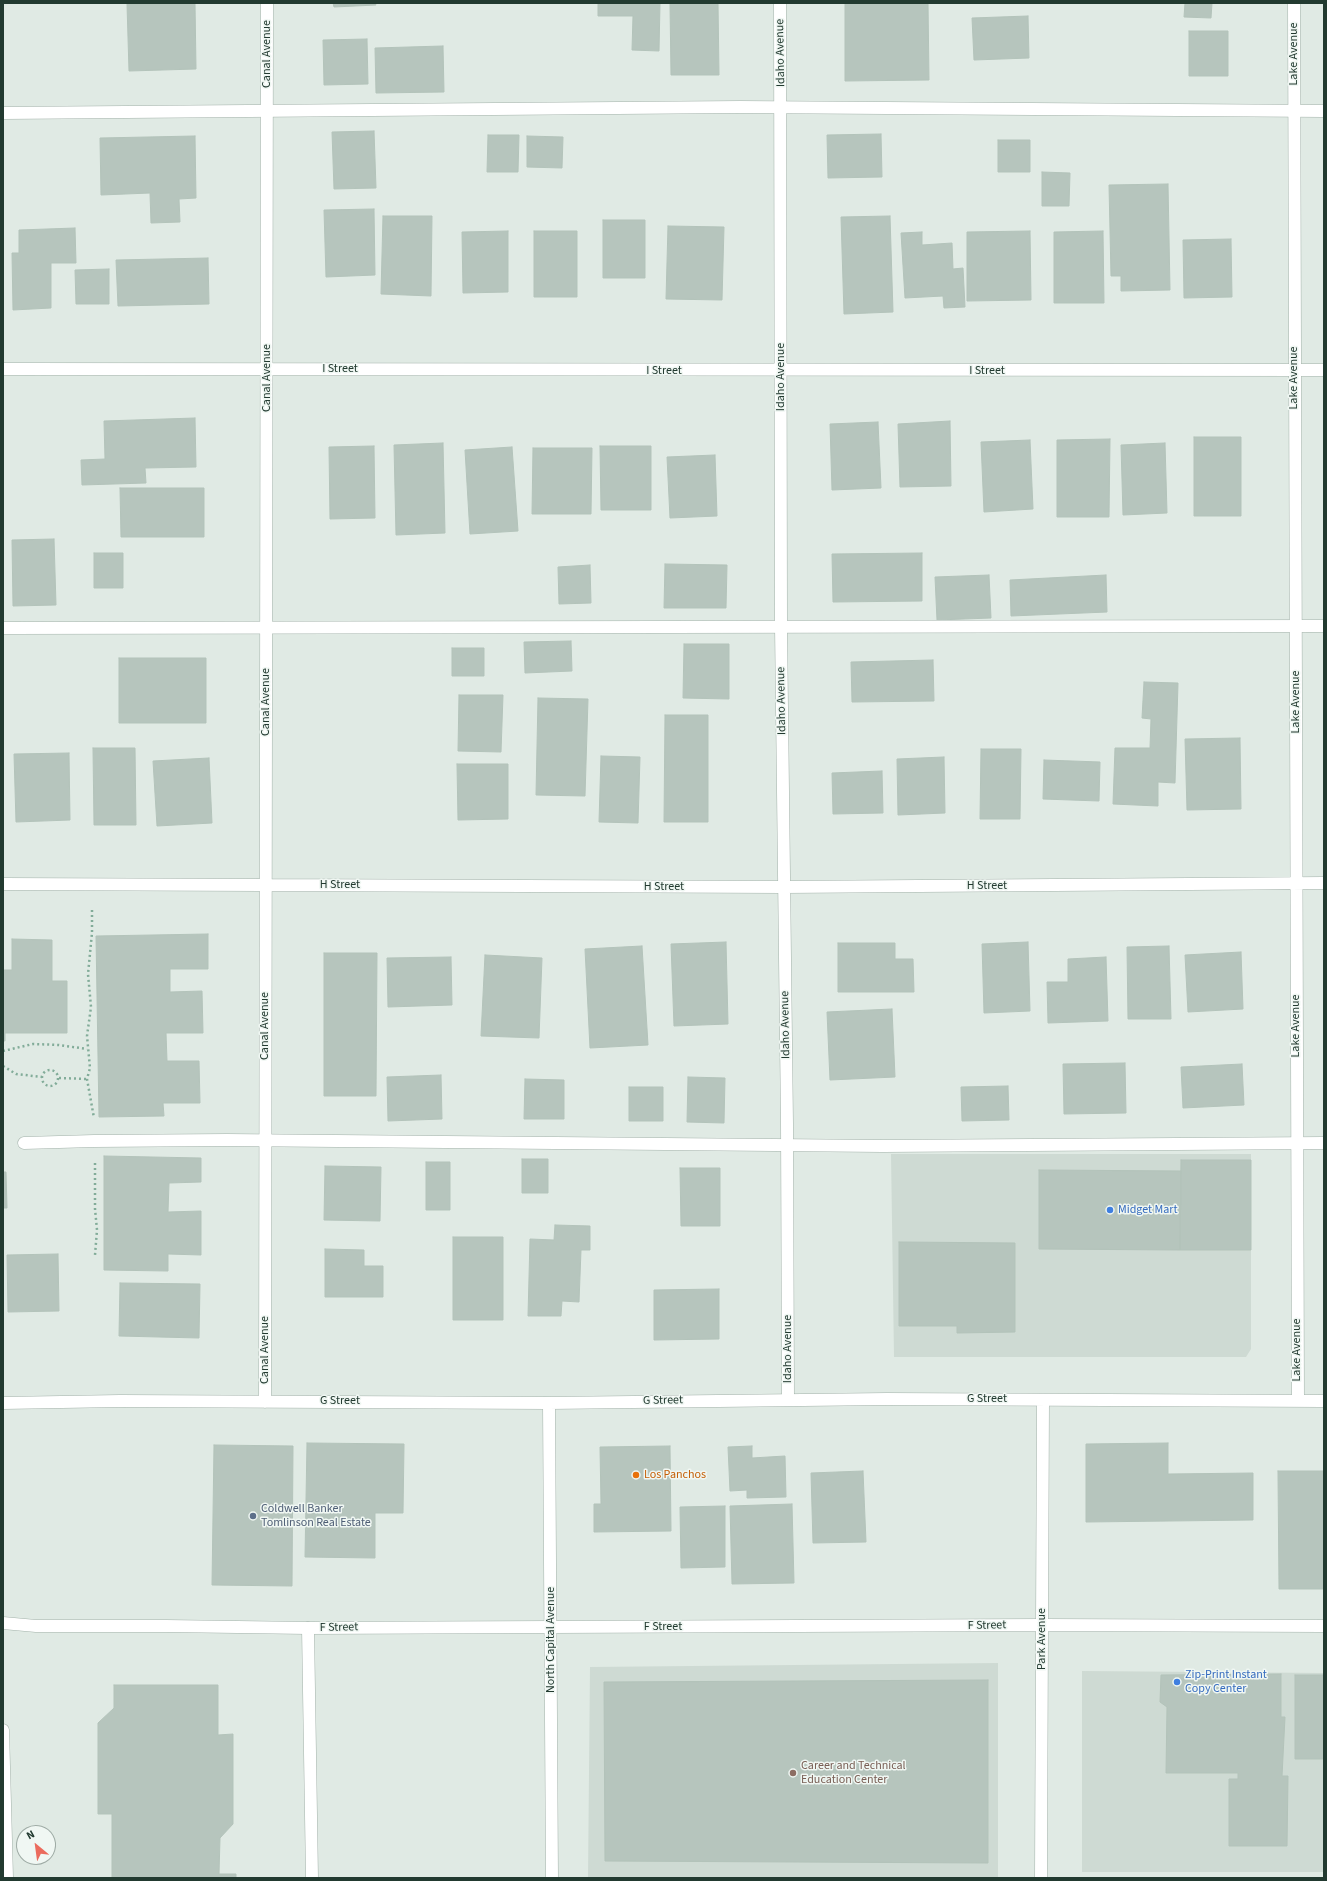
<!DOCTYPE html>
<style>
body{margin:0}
#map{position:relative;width:1327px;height:1881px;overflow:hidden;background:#e0eae4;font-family:"Source Sans 3",sans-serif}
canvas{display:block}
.frame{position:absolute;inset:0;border:4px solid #223a30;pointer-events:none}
.north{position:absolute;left:16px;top:1825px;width:40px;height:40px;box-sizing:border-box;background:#f0f7f3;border:1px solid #9eaba5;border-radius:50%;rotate:331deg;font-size:11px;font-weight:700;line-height:16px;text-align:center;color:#223a30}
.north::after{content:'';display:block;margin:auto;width:14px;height:18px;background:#eb6b5d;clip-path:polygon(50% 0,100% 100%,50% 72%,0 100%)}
</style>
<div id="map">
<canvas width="1327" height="1881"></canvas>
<div class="frame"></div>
<div class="north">N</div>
</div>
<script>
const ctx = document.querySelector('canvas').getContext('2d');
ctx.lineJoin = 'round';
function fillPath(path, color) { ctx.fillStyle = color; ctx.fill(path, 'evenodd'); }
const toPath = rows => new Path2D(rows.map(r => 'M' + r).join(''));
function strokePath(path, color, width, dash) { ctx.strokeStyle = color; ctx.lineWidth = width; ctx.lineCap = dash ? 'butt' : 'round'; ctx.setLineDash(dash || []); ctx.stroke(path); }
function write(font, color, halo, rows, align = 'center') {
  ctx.font = font + ' "Source Sans 3",sans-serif'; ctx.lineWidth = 3; ctx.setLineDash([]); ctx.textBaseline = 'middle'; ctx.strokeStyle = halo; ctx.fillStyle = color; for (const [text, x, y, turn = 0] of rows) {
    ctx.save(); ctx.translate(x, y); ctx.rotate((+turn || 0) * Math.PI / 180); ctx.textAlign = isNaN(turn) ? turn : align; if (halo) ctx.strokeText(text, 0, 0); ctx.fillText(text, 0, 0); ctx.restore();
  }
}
fillPath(toPath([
 [891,1154,1251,1154,1251,1349,1246,1357,894,1357],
 [998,1663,998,1878,588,1878,590,1667],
 [1082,1671,1324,1673,1324,1872,1082,1872]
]), '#cedad3');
const building = toPath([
 [195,3,196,69,129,71,127,4,195,3],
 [333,3,375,3,376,5,334,7,333,3],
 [598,3,660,3,659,51,632,50,633,16,598,16,598,3],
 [670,3,718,3,719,75,671,75,670,3],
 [845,3,928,3,929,80,845,81,845,3],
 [1185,3,1212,3,1211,18,1184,17,1185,3],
 [1028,16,1029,58,974,60,972,18,1028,16],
 [1189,31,1228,31,1228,76,1189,76,1189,31],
 [367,39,368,84,324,85,323,40,367,39],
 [443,46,444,92,376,93,375,48,443,46],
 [374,131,376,188,334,189,332,132,374,131],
 [881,134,882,177,828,178,827,135,881,134],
 [488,135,519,135,518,172,487,172,488,135],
 [195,136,196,198,179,199,180,222,151,223,150,193,101,195,100,138,195,136],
 [527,136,563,137,562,168,527,167,527,136],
 [998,140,1030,140,1030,172,998,172,998,140],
 [1042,172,1070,173,1069,206,1042,206,1042,172],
 [1168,184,1170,290,1121,291,1121,276,1111,276,1109,185,1168,184],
 [374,209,375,275,326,277,324,210,374,209],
 [383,216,432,216,431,296,381,294,383,216],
 [890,216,893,312,844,314,841,217,890,216],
 [603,220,645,220,645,278,603,278,603,220],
 [668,226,724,227,722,300,666,299,668,226],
 [75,228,76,263,51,263,51,308,13,310,12,253,19,253,19,230,75,228],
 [508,231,508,292,463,293,462,232,508,231],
 [534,231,577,231,577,297,534,297,534,231],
 [1030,231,1031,300,967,301,967,232,1030,231],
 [1103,231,1104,303,1054,303,1054,232,1103,231],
 [922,232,922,245,952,243,953,269,963,268,965,307,944,308,943,296,905,298,901,233,922,232],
 [1231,239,1232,297,1184,298,1183,240,1231,239],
 [208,258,209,304,118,306,116,260,208,258],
 [109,269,109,304,76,304,75,270,109,269],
 [195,418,196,467,145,468,146,483,82,485,81,460,105,459,104,421,195,418],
 [950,421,951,486,900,487,898,424,950,421],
 [878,422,881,488,832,490,830,424,878,422],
 [1194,437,1241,437,1241,516,1194,516,1194,437],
 [1110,439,1109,517,1057,517,1057,440,1110,439],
 [1030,440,1033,509,984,512,981,442,1030,440],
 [443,443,445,533,396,535,394,445,443,443],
 [1165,443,1167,513,1123,515,1121,445,1165,443],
 [374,446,375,518,330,519,329,447,374,446],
 [600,446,651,446,651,510,601,510,600,446],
 [512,447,518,531,470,534,465,450,512,447],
 [533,448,592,448,591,514,532,514,533,448],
 [715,455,717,516,670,518,667,457,715,455],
 [120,488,204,488,204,537,121,537,120,488],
 [54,539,56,605,13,606,12,540,54,539],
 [94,553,123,553,123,588,94,588,94,553],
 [922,553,922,601,833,602,832,554,922,553],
 [665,564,727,565,726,608,664,608,665,564],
 [590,565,591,603,559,604,558,567,590,565],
 [989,575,991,618,937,620,935,577,989,575],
 [1106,575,1107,612,1011,616,1010,580,1106,575],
 [571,641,572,671,525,673,524,642,571,641],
 [684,644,729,644,729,699,683,698,684,644],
 [452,648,484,648,484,676,452,676,452,648],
 [119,658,206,658,206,723,119,723,119,658],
 [933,660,934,701,852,702,851,662,933,660],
 [1144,682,1178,683,1175,783,1158,782,1158,806,1113,804,1115,748,1150,748,1151,719,1142,718,1144,682],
 [459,695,503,695,501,752,458,751,459,695],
 [538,698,588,699,585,796,536,795,538,698],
 [665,715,708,715,708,822,664,822,665,715],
 [1240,738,1241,809,1187,810,1185,739,1240,738],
 [93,748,135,748,136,825,94,825,93,748],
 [981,749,1021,749,1020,819,980,819,981,749],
 [69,753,70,820,16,822,14,754,69,753],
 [601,756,640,757,638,823,599,822,601,756],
 [944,757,945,813,898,815,897,759,944,757],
 [209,758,212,823,157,826,153,761,209,758],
 [1044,760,1100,762,1099,801,1043,799,1044,760],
 [457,764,508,764,508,819,458,820,457,764],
 [882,771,883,813,833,814,832,773,882,771],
 [208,934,208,969,170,969,170,992,202,991,203,1033,166,1033,167,1061,199,1061,200,1103,163,1103,164,1116,99,1117,96,936,208,934],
 [12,939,52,940,52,981,67,981,67,1033,5,1033,5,1041,3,1041,3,970,12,970,12,939],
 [726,942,728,1024,674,1026,671,944,726,942],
 [1028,942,1030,1011,984,1013,982,944,1028,942],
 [838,943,895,943,895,959,913,959,914,992,838,992,838,943],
 [642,946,648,1045,590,1048,585,949,642,946],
 [1169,946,1171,1019,1128,1019,1127,947,1169,946],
 [1241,952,1243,1009,1188,1012,1185,955,1241,952],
 [324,953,377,953,376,1096,324,1096,324,953],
 [485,955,542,958,539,1038,481,1036,485,955],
 [451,957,452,1005,388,1007,387,958,451,957],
 [1106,957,1108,1021,1048,1023,1047,982,1068,982,1068,959,1106,957],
 [892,1009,895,1077,830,1080,827,1012,892,1009],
 [1125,1063,1126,1113,1064,1114,1063,1064,1125,1063],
 [1242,1064,1244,1105,1183,1108,1181,1067,1242,1064],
 [441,1075,442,1119,388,1121,387,1077,441,1075],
 [688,1077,725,1078,724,1123,687,1122,688,1077],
 [525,1079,564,1080,564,1119,524,1119,525,1079],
 [1008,1086,1009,1120,962,1121,961,1087,1008,1086],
 [629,1087,663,1087,663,1121,629,1121,629,1087],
 [104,1156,201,1158,201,1182,169,1183,168,1212,201,1211,201,1255,168,1254,168,1271,104,1270,104,1156],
 [522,1159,548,1159,548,1193,522,1193,522,1159],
 [1181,1160,1251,1160,1251,1250,1180,1250,1181,1160],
 [426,1162,450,1162,450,1210,426,1210,426,1162],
 [325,1166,381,1167,380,1221,324,1220,325,1166],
 [680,1168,720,1168,720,1226,681,1226,680,1168],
 [1039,1170,1181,1171,1180,1250,1039,1249,1039,1170],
 [3,1172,6,1172,7,1208,3,1208,3,1172],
 [555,1225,590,1226,590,1250,581,1250,579,1302,562,1301,561,1316,528,1316,530,1239,554,1240,555,1225],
 [453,1237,503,1237,503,1320,453,1320,453,1237],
 [899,1242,1015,1243,1015,1332,957,1333,957,1326,899,1326,899,1242],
 [325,1249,364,1250,364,1266,383,1266,383,1297,325,1297,325,1249],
 [58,1254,59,1311,8,1312,7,1255,58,1254],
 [120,1283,200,1284,199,1338,119,1336,120,1283],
 [719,1289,719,1339,654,1340,654,1290,719,1289],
 [307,1443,404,1444,403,1513,375,1513,375,1558,305,1557,307,1443],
 [1168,1443,1168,1474,1253,1473,1253,1520,1086,1522,1086,1444,1168,1443],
 [214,1445,293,1446,292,1586,212,1585,214,1445],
 [670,1446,671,1531,594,1532,594,1504,601,1504,600,1447,670,1446],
 [752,1446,752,1458,785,1456,786,1497,747,1498,747,1490,730,1491,728,1447,752,1446],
 [863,1471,866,1542,813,1543,811,1473,863,1471],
 [1278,1471,1324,1471,1324,1589,1279,1589,1278,1471],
 [792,1504,794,1583,732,1584,730,1506,792,1504],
 [725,1506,725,1567,681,1568,680,1507,725,1506],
 [1281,1674,1281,1717,1285,1717,1282,1776,1288,1776,1287,1846,1229,1846,1229,1779,1238,1779,1238,1773,1166,1773,1167,1707,1160,1702,1161,1675,1281,1674],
 [1295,1675,1324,1675,1324,1759,1295,1759,1295,1675],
 [988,1680,988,1863,605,1861,604,1682,988,1680],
 [114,1685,218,1685,218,1735,233,1734,233,1824,220,1838,219,1874,236,1874,236,1878,112,1878,112,1814,98,1814,98,1723,114,1708,114,1685]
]);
fillPath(building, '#b6c5bd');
strokePath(building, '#b3c3ba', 1);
const service = toPath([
 [3,113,740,107,1324,111],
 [3,628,1324,626],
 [24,1143,94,1141,227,1140,883,1146,1324,1143],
 [308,1628,312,1878]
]);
const minor = toPath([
 [780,3,781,626,787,1123,788,1400],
 [1294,3,1298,1401],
 [3,369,1324,370],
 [3,884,784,887,1324,883],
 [265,1402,267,3],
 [3,1403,120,1401,549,1403,887,1399,1324,1401],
 [549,1403,552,1878],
 [1042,1625,1043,1400]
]);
const tertiary = toPath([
 [3,1623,36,1626,166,1626,308,1628,1042,1625,1324,1626],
 [3,1730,7,1878],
 [1041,1878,1042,1625]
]);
strokePath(service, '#a3b2aa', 13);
strokePath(minor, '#a3b2aa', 13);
strokePath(tertiary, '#a3b2aa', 13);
strokePath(toPath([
 [92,910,92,933,88,974,91,1007,87,1036,90,1068,87,1079,94,1118],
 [3,1051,33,1044,59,1045,87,1049],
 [3,1066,16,1074,42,1077],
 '42 1078a8 8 0 1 1 16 0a8 8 0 1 1-16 0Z',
 [59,1078,87,1079],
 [95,1163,95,1209,97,1230,95,1255]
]), '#82ac99', 2.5, [2, 3]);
strokePath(service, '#fff', 12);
strokePath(minor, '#fff', 12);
strokePath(tertiary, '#fff', 12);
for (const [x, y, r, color] of [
 [1110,1210,4,"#3f7fe0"],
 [636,1475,4,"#e8710a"],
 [253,1516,4,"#5c6f8a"],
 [1177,1682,4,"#3f7fe0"],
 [793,1773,4,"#8d6e63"]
]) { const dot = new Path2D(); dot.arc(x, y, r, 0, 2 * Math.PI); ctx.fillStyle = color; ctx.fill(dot); strokePath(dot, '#f0f7f3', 1.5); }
write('12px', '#223a30', '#f0f7f3', [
 ["Idaho Avenue",781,53,-91],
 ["Canal Avenue",267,54,-90],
 ["Lake Avenue",1294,54,-90],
 ["I Street",340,369],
 ["I Street",664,371],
 ["I Street",987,371],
 ["Idaho Avenue",781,377,-90],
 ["Canal Avenue",267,378,-90],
 ["Lake Avenue",1294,378,-90],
 ["Idaho Avenue",782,701,-91],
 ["Canal Avenue",266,702,-90],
 ["Lake Avenue",1296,702,-90],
 ["H Street",340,885],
 ["H Street",987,886],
 ["H Street",664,887],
 ["Idaho Avenue",786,1025,-91],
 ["Canal Avenue",265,1026,-90],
 ["Lake Avenue",1296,1026,-90],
 ["Idaho Avenue",788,1349,-90],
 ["Canal Avenue",265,1350,-90],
 ["Lake Avenue",1297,1350,-90],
 ["G Street",987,1399],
 ["G Street",340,1401],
 ["G Street",663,1401,-1],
 ["F Street",987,1626,-1],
 ["F Street",663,1627],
 ["F Street",339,1628,-1],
 ["Park Avenue",1042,1639,-90],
 ["North Capital Avenue",551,1640,-90]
]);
write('12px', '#366cbe', '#f0f7f3', [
 ["Midget Mart",1118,1210],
 ["Zip-Print Instant",1185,1675],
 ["Copy Center",1185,1689]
], 'left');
write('12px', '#c56008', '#f0f7f3', [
 ["Los Panchos",644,1475]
], 'left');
write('12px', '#4e5e75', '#f0f7f3', [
 ["Coldwell Banker",261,1509],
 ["Tomlinson Real Estate",261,1523]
], 'left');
write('12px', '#785e54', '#f0f7f3', [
 ["Career and Technical",801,1766],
 ["Education Center",801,1780]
], 'left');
</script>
